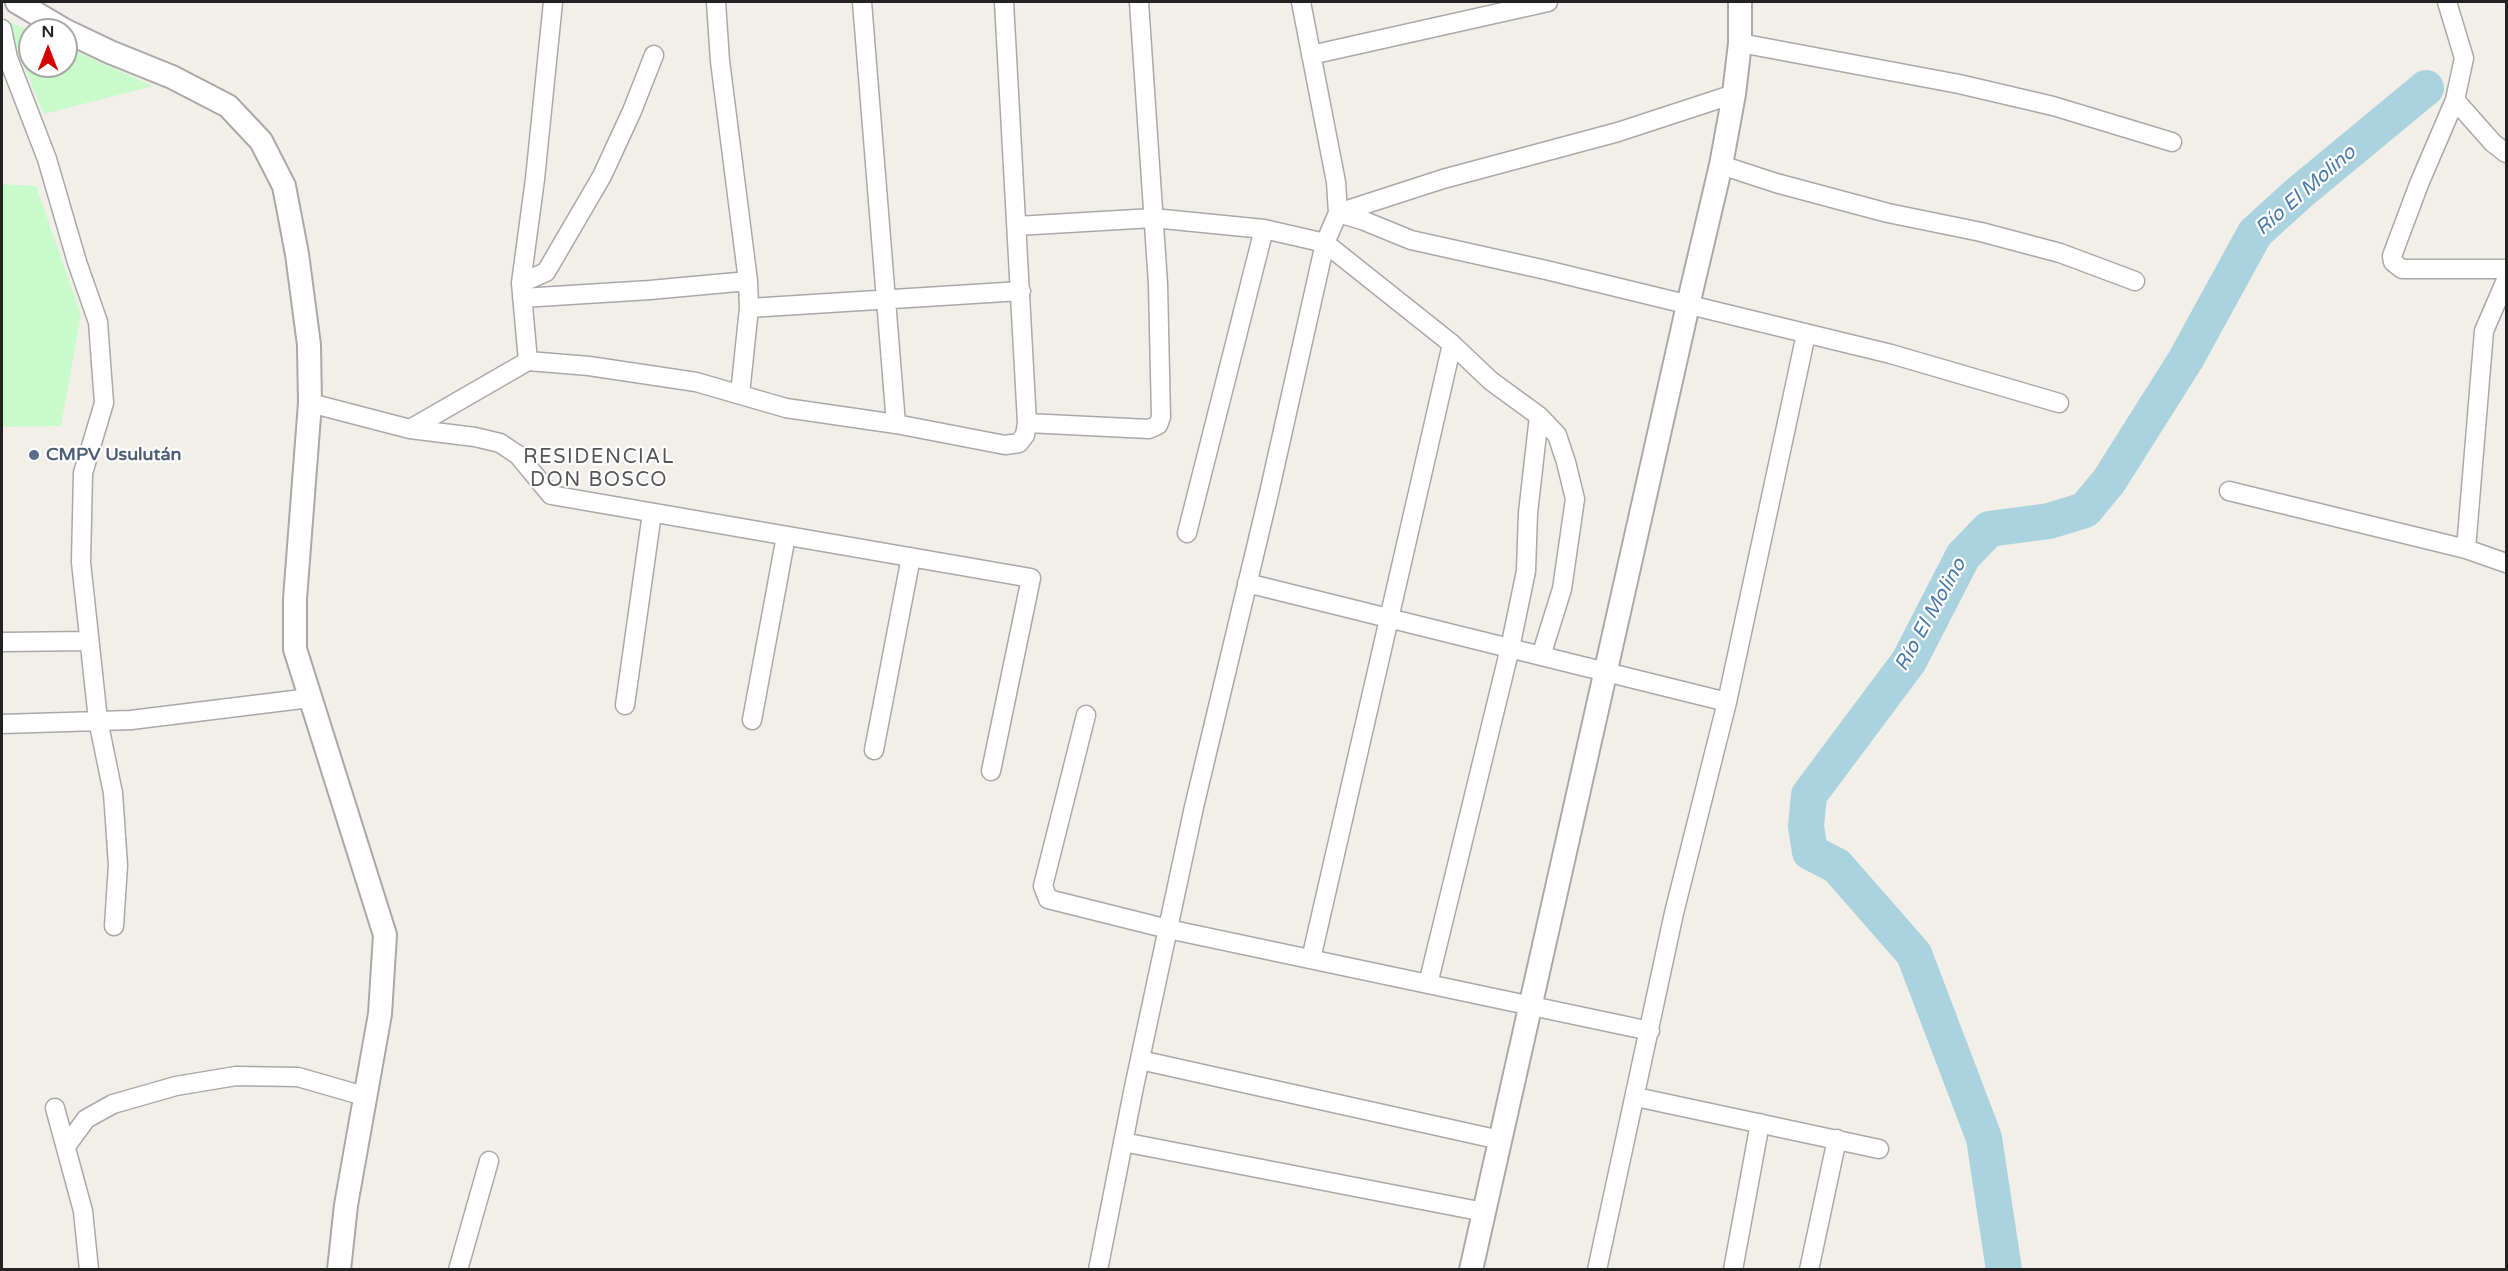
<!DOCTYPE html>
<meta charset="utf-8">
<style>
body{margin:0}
#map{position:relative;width:2508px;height:1271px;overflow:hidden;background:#f2efe9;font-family:"Varela Round",sans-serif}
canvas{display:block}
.frame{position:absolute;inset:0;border:3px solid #222;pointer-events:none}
.north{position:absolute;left:18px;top:18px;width:60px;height:60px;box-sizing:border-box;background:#fff;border:2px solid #a7a7a7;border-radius:50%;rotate:0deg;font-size:16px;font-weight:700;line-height:24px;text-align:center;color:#222}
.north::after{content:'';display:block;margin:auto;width:21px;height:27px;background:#d40000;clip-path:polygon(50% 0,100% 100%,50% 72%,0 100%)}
</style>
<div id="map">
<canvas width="2508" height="1271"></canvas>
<div class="frame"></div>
<div class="north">N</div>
</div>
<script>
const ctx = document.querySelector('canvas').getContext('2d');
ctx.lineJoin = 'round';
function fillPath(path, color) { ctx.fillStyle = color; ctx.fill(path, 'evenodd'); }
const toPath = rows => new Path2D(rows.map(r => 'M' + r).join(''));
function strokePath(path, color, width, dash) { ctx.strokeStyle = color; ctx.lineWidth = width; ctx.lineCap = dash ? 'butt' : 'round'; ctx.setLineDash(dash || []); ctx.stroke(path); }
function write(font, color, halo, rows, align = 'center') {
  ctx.font = font + ' "Varela Round",sans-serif'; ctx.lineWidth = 4.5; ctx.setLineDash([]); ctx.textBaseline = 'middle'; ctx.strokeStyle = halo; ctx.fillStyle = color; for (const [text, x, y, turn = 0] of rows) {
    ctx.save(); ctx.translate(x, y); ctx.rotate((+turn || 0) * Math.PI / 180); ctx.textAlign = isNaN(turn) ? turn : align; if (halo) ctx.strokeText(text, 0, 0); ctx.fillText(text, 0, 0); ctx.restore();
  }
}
fillPath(toPath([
 [5,20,30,31,30,66,66,66,66,47,153,86,44,114],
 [2,184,36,186,81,315,61,426,2,427]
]), '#c8facc');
strokePath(toPath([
 [2004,1270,1984,1138,1914,954,1837,866,1810,852,1806,826,1809,795,1909,661,1963,556,1989,529,2049,521,2085,510,2109,481,2186,359,2255,233,2299,193,2426,88]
]), '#aad3df', 36);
const minor = toPath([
 [716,2,720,61,748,281,749,308,740,394],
 [862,2,896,424],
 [2447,2,2464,58,2455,100],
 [2,29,8,58,47,159,77,262,98,322,104,403,83,473,81,562,98,720,113,793,118,865,114,926],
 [1740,43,1959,84,2053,106,2172,142],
 [1311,55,1548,2],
 [2506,153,2493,143,2455,100,2419,184,2392,256,2393,262,2402,269,2506,269],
 [1721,165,1776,183,1888,213,1981,232,2060,253,2135,281],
 [1338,213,1362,220,1411,240,1546,270,1891,354,2059,403],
 [1338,213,1443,179,1618,132,1734,94],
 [1017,226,1153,218,1264,229,1325,243,1452,344,1491,381,1539,416,1557,435,1566,462,1575,499,1562,589,1541,656],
 [521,283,546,272,602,176,632,111,654,55],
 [522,298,650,290,748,281],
 [749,308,1021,291],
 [528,361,521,283,535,179,553,2],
 [310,403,410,429,475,437,500,443,518,455,551,495,1031,578,991,771],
 [1027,423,1149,429,1158,425,1161,417,1158,284,1139,2],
 [410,429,528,361,589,366,696,382,786,408,896,424,1005,445,1019,443,1025,435,1027,423,1004,2],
 [2229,491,2466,549,2506,563],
 [1187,533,1264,229],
 [2466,549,2484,331,2506,280],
 [1247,583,1727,702],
 [2,642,89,641],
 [625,705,652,513],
 [1086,715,1043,886,1048,899,1168,929,1650,1031],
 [752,720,786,536],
 [2,724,131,720,310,698],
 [874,750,911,557],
 [1311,959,1452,344],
 [1428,984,1510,648,1526,571,1528,513,1539,416],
 [1140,1060,1500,1140],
 [1636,1097,1879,1149],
 [55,1108,83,1211,89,1270],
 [1123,1142,1484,1212],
 [67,1145,86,1119,113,1104,176,1086,236,1076,298,1077,364,1096],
 [458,1270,489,1161],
 [1098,1270,1134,1087,1194,807,1269,493,1325,243,1338,213,1336,182,1301,2],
 [1597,1270,1674,913,1727,702,1806,334],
 [1733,1270,1760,1123],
 [1809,1270,1837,1139]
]);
const tertiary = toPath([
 [17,2,64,30],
 [66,31,110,52,172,77,228,106,261,141,284,186,297,254,309,345,310,403,295,599,295,649,385,935,380,1014,346,1205,339,1270],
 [1471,1270,1688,305,1721,165,1734,94,1740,43,1740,2]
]);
strokePath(minor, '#a9a9a9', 21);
strokePath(tertiary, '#a9a9a9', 26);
strokePath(minor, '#fff', 18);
strokePath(tertiary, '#fff', 22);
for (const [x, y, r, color] of [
 [34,455,6,"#5c6f8a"]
]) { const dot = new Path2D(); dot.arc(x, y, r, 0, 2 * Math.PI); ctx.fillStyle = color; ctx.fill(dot); strokePath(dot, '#fff', 2); }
write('bold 18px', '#4e5e75', '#fff', [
 ["CMPV Usulután",46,455]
], 'left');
write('italic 20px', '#4a7aab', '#fff', [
 ["Río El Molino",2306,191,-41],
 ["Río El Molino",1931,615,-61]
]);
ctx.letterSpacing = '1.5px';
write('20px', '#555', '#fff', [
 ["RESIDENCIAL",599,458],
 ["DON BOSCO",599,481]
]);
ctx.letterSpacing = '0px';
</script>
